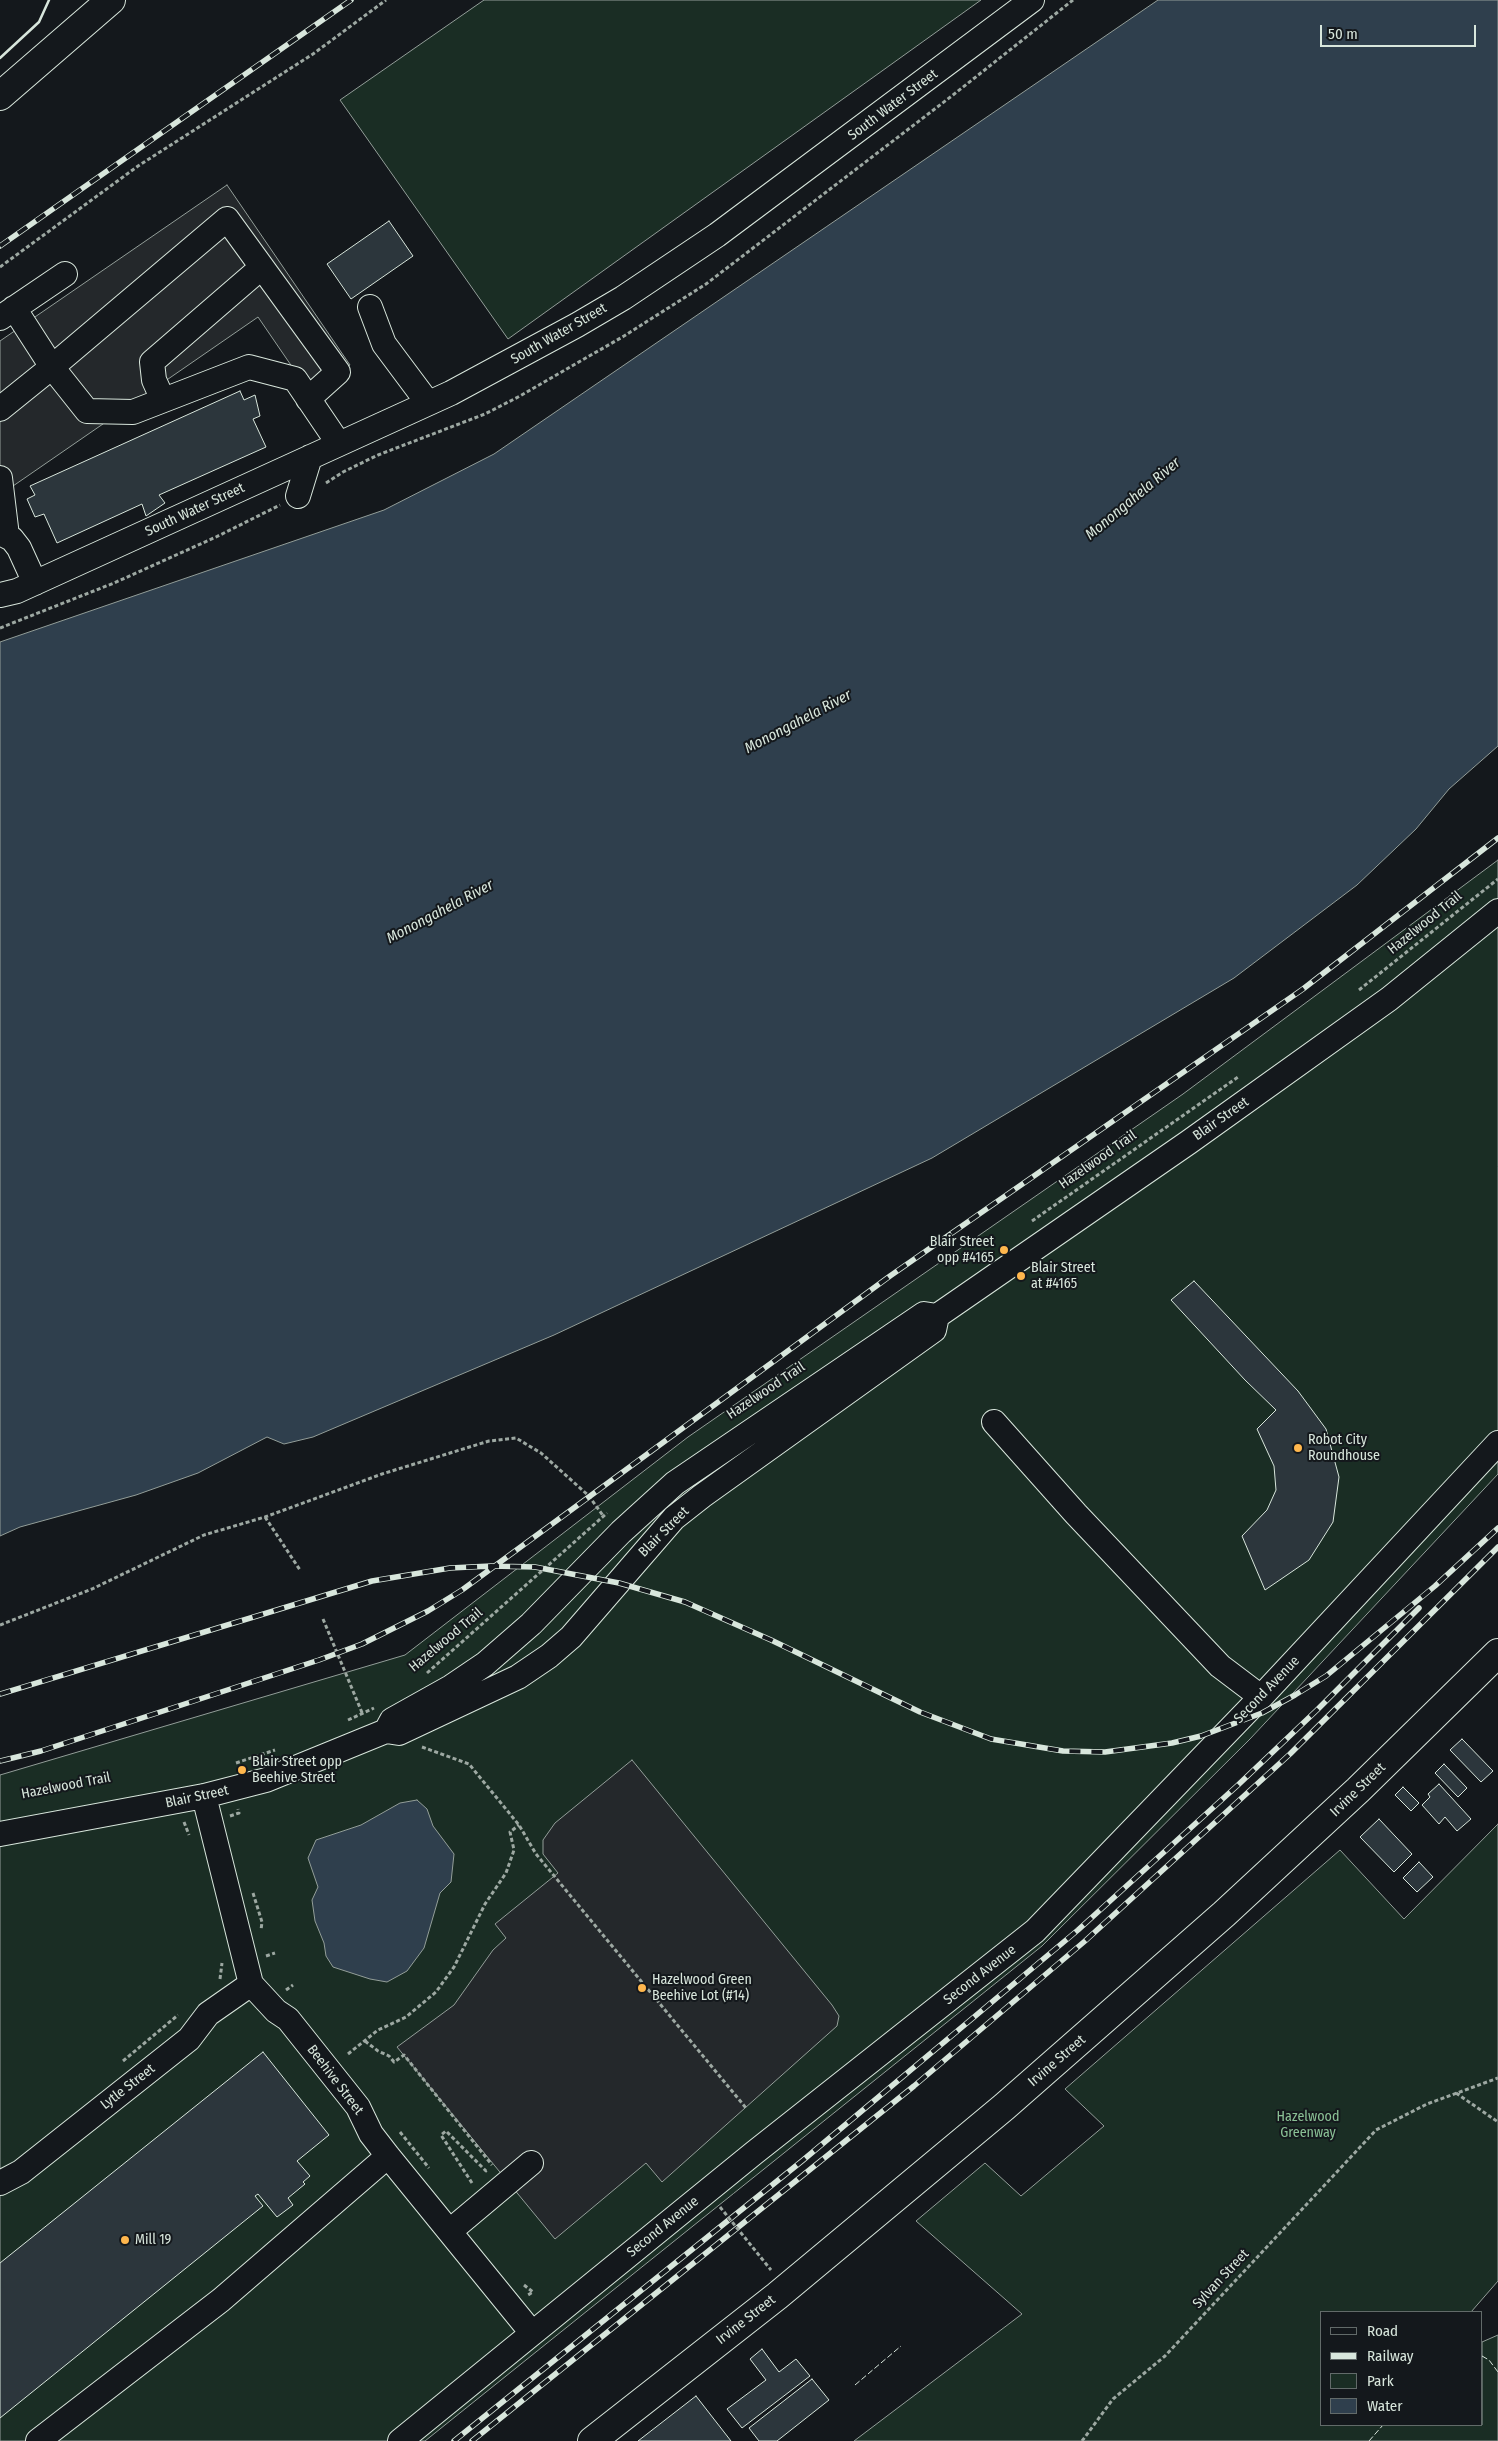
<!DOCTYPE html>
<style>
body{margin:0}
#map{position:relative;width:1498px;height:2441px;overflow:hidden;background:#14181c;font-family:"Fira Sans Condensed",sans-serif}
canvas{display:block}
.legend{position:absolute;left:1320px;top:2311px;width:162px;height:115px;box-sizing:border-box;background:#14181c;border:1px solid #626a69;margin:0;padding:6px 9px;list-style:none;font-size:15px;color:#d8e6dc}
.legend li{display:flex;align-items:center;gap:10px;height:25px}
.legend b{width:25px;border:1px solid #626a69}
.scale{position:absolute;left:1320px;top:25px;width:156px;height:22px;box-sizing:border-box;border:2px solid #d8e6dc;border-top:0;padding-left:6px;font-size:15px;line-height:18px;white-space:nowrap;color:#d8e6dc;-webkit-text-stroke:4px #14181c;paint-order:stroke}
</style>
<div id="map">
<canvas width="1498" height="2441"></canvas>
<ul class="legend">
<li><b style="height:6px;background:#14181c"></b>Road</li>
<li><b style="height:6px;background:#d8e6dc"></b>Railway</li>
<li><b style="height:14px;background:#1a2d24"></b>Park</li>
<li><b style="height:14px;background:#2f3f4d"></b>Water</li>
</ul>
<div class="scale">50 m</div>
</div>
<script>
const ctx = document.querySelector('canvas').getContext('2d');
ctx.lineJoin = 'round';
function fillPath(path, color) { ctx.fillStyle = color; ctx.fill(path, 'evenodd'); }
const toPath = rows => new Path2D(rows.map(r => 'M' + r).join(''));
function strokePath(path, color, width, dash) { ctx.strokeStyle = color; ctx.lineWidth = width; ctx.lineCap = dash ? 'butt' : 'round'; ctx.setLineDash(dash || []); ctx.stroke(path); }
function write(font, color, halo, rows, align = 'center') {
  ctx.font = font + ' "Fira Sans Condensed",sans-serif'; ctx.lineWidth = 4; ctx.setLineDash([]); ctx.textBaseline = 'middle'; ctx.strokeStyle = halo; ctx.fillStyle = color; for (const [text, x, y, turn = 0] of rows) {
    ctx.save(); ctx.translate(x, y); ctx.rotate((+turn || 0) * Math.PI / 180); ctx.textAlign = isNaN(turn) ? turn : align; if (halo) ctx.strokeText(text, 0, 0); ctx.fillText(text, 0, 0); ctx.restore();
  }
}
const green = toPath([
 [484,0,981,0,508,339,340,100,484,0],
 [1498,860,1498,1474,1250,1739,1042,1946,425,2441,0,2441,0,1775,405,1655,688,1437,1183,1094,1498,860],
 [1498,1824,1498,2281,1471,2312,1322,2312,1322,2425,1482,2425,1482,2342,1498,2335,1498,2441,854,2441,1022,2314,916,2221,985,2163,1021,2196,1104,2126,1065,2089,1340,1850,1404,1919,1498,1824]
]);
fillPath(green, '#1a2d24');
strokePath(green, '#939e99', 1);
const parking = toPath([
 [227,185,350,365,310,393,258,317,0,495,0,341,227,185],
 [632,1760,832,2005,839,2016,837,2026,662,2182,646,2163,555,2239,397,2047,454,2005,493,1950,506,1938,495,1924,558,1873,543,1854,543,1840,555,1823,632,1760]
]);
fillPath(parking, '#24282b');
strokePath(parking, '#939e99', 1);
const water = toPath([
 [1158,0,1498,0,1498,746,1449,789,1416,829,1357,885,1234,978,932,1158,554,1335,313,1437,284,1444,267,1437,198,1473,136,1495,20,1527,0,1536,0,642,384,510,494,454,1158,0],
 [417,1800,427,1809,433,1826,454,1854,451,1882,440,1893,424,1948,407,1971,387,1982,370,1979,333,1967,326,1956,324,1943,315,1921,312,1900,318,1887,308,1858,316,1840,361,1825,400,1803,417,1800]
]);
fillPath(water, '#2f3f4d');
strokePath(water, '#939e99', 1);
const building = toPath([
 [389,221,413,256,351,299,327,264,389,221],
 [240,391,244,400,255,395,260,416,253,419,266,447,159,495,165,503,146,516,142,504,57,543,44,514,35,517,27,499,35,495,30,486,240,391],
 [1194,1281,1298,1391,1326,1429,1339,1477,1333,1522,1309,1560,1265,1590,1242,1536,1267,1510,1276,1490,1274,1466,1257,1429,1276,1410,1245,1380,1171,1300,1194,1281],
 [1462,1739,1493,1771,1481,1782,1450,1750,1462,1739],
 [1444,1764,1467,1788,1458,1797,1435,1773,1444,1764],
 [1439,1784,1471,1819,1457,1831,1445,1817,1439,1824,1422,1805,1430,1797,1428,1794,1439,1784],
 [1403,1787,1419,1803,1411,1811,1395,1795,1403,1787],
 [1379,1819,1412,1854,1394,1872,1360,1837,1379,1819],
 [1419,1862,1433,1877,1417,1892,1403,1878,1419,1862],
 [263,2052,329,2135,297,2161,310,2176,303,2182,305,2184,288,2198,293,2205,277,2217,258,2194,255,2196,263,2206,0,2418,0,2263,263,2052],
 [762,2349,779,2372,796,2359,810,2376,742,2428,727,2409,766,2380,750,2359,762,2349],
 [812,2379,829,2400,777,2441,759,2441,749,2428,812,2379],
 [696,2396,731,2441,638,2441,696,2396]
]);
fillPath(building, '#2c363c');
strokePath(building, '#d8e6dc', 1);
const minor = toPath([
 [370,307,384,344,428,403],
 [14,308,52,367,227,219,338,372,308,399],
 [0,318,65,274],
 [163,400,154,380,152,362,262,267],
 [0,409,52,367,87,411,133,412,249,367,295,379,339,444],
 [0,478,7,536],
 [298,496,310,457],
 [0,533,12,539,19,548,35,583],
 [0,595,17,591,451,393,577,325,623,298,717,235,1032,0],
 [994,1422,1076,1514,1220,1666,1261,1697],
 [386,1731,392,1720,451,1687,485,1664,531,1624,621,1532,675,1483,924,1314,937,1316],
 [204,1796,251,1984,276,2011,288,2019,358,2107,371,2134,388,2156,532,2333],
 [0,1834,204,1796,266,1780,386,1731,399,1733,518,1677,549,1656,571,1637,674,1518,702,1496,934,1330,937,1316,1189,1142,1389,999,1498,911],
 [0,2183,21,2172,189,2039,208,2014,251,1984],
 [450,2231,531,2163],
 [38,2441,221,2300,388,2156],
 [400,2441,754,2153,1035,1931,1261,1697,1498,1443]
]);
const major = toPath([
 [0,96,111,0],
 [592,2441,777,2296,1004,2107,1224,1914,1358,1790,1498,1653]
]);
strokePath(minor, '#d8e6dc', 26);
strokePath(major, '#d8e6dc', 30);
strokePath(toPath([
 [0,267,138,166,313,54,386,0],
 [326,483,343,472,378,455,485,414,520,396,624,336,706,284,953,95,1073,0],
 [0,628,114,583,216,537,280,505],
 [1359,990,1498,879],
 [1032,1221,1238,1077],
 [265,1517,300,1570],
 [323,1619,363,1715],
 [0,1625,92,1589,204,1535,265,1517,382,1474,489,1441,516,1438,541,1453,589,1496,604,1517],
 [427,1673,607,1513],
 [348,1720,374,1708],
 [422,1747,469,1764,519,1825,536,1854,746,2108],
 [236,1763,275,1750],
 [230,1816,239,1813,238,1809],
 [184,1822,189,1835],
 [253,1893,262,1922,261,1930],
 [266,1956,275,1953],
 [220,1979,222,1963],
 [286,1990,293,1985],
 [365,2041,378,2051,389,2056,394,2062,404,2055,492,2165],
 [348,2054,378,2030,406,2017,436,1992,454,1967,485,1904,506,1873,514,1850,510,1832,519,1825],
 [123,2061,178,2015],
 [1456,2093,1498,2122],
 [400,2132,429,2168],
 [472,2183,441,2135,446,2131,486,2171,488,2170],
 [524,2285,533,2292,528,2295],
 [1082,2441,1113,2399,1165,2356,1376,2130,1427,2104,1498,2078]
]), '#9da8a2', 3, [4, 2.5]);
strokePath(minor, '#14181c', 24);
strokePath(major, '#14181c', 28);
const rail = toPath([
 [0,246,351,0],
 [0,1694,372,1581,450,1568,491,1566,535,1567,619,1583,685,1602,771,1640,920,1712,991,1739,1063,1751,1105,1752,1172,1743,1201,1736,1262,1713,1295,1695,1326,1676,1435,1586,1498,1528],
 [0,1761,41,1751,319,1660,362,1644,428,1611,462,1590,890,1276,1303,989,1498,838],
 [454,2441,802,2161,1078,1930,1238,1785,1317,1710,1419,1608],
 [472,2441,914,2086,1085,1941,1290,1754,1498,1547]
]);
strokePath(rail, '#d8e6dc', 5.5);
strokePath(rail, '#14181c', 4, [11]);
strokePath(toPath([
 [720,2207,771,2270]
]), '#9da8a2', 3, [4, 2.5]);
strokePath(toPath([
 [1482,2356,1489,2360,1498,2372],
 [855,2385,901,2346],
 [1369,2441,1383,2425]
]), '#d8e6dc', 1, [6, 2.5]);
strokePath(toPath([
 [0,58,39,22,49,0]
]), '#d8e6dc', 2.5);
for (const [x, y, r, color] of [
 [1004,1250,5,"#ffb74d"],
 [1021,1276,5,"#ffb74d"],
 [1298,1448,5,"#ffb74d"],
 [242,1770,5,"#ffb74d"],
 [642,1988,5,"#ffb74d"],
 [125,2240,5,"#ffb74d"]
]) { const dot = new Path2D(); dot.arc(x, y, r, 0, 2 * Math.PI); ctx.fillStyle = color; ctx.fill(dot); strokePath(dot, '#14181c', 2); }
write('14px', '#d8e6dc', '#14181c', [
 ["South Water Street",893,105,-37],
 ["South Water Street",559,334,-30],
 ["South Water Street",195,510,-25],
 ["Hazelwood Trail",1425,923,-39],
 ["Blair Street",1221,1119,-35],
 ["Hazelwood Trail",1098,1160,-35],
 ["Hazelwood Trail",766,1391,-34],
 ["Blair Street",664,1532,-45],
 ["Hazelwood Trail",446,1640,-40],
 ["Second Avenue",1267,1690,-46],
 ["Hazelwood Trail",66,1786,-11],
 ["Irvine Street",1358,1790,-44],
 ["Blair Street",197,1797,-12],
 ["Second Avenue",980,1975,-38],
 ["Irvine Street",1057,2061,-41],
 ["Beehive Street",335,2080,53],
 ["Lytle Street",128,2087,-38],
 ["Second Avenue",663,2227,-39],
 ["Sylvan Street",1221,2279,-47],
 ["Irvine Street",746,2320,-38]
]);
write('14px', '#d8e6dc', '#14181c', [
 ["Blair Street",994,1242,"right"],
 ["opp #4165",994,1258,"right"],
 ["Blair Street",1031,1268],
 ["at #4165",1031,1284],
 ["Robot City",1308,1440],
 ["Roundhouse",1308,1456],
 ["Blair Street opp",252,1762],
 ["Beehive Street",252,1778],
 ["Hazelwood Green",652,1980],
 ["Beehive Lot (#14)",652,1996],
 ["Mill 19",135,2240]
], 'left');
write('14px', '#8ac095', '#14181c', [
 ["Hazelwood",1308,2117],
 ["Greenway",1308,2133]
]);
write('italic 15px', '#d8e6dc', '#14181c', [
 ["Monongahela River",1133,499,-40],
 ["Monongahela River",798,722,-28],
 ["Monongahela River",440,912,-28]
]);
</script>
